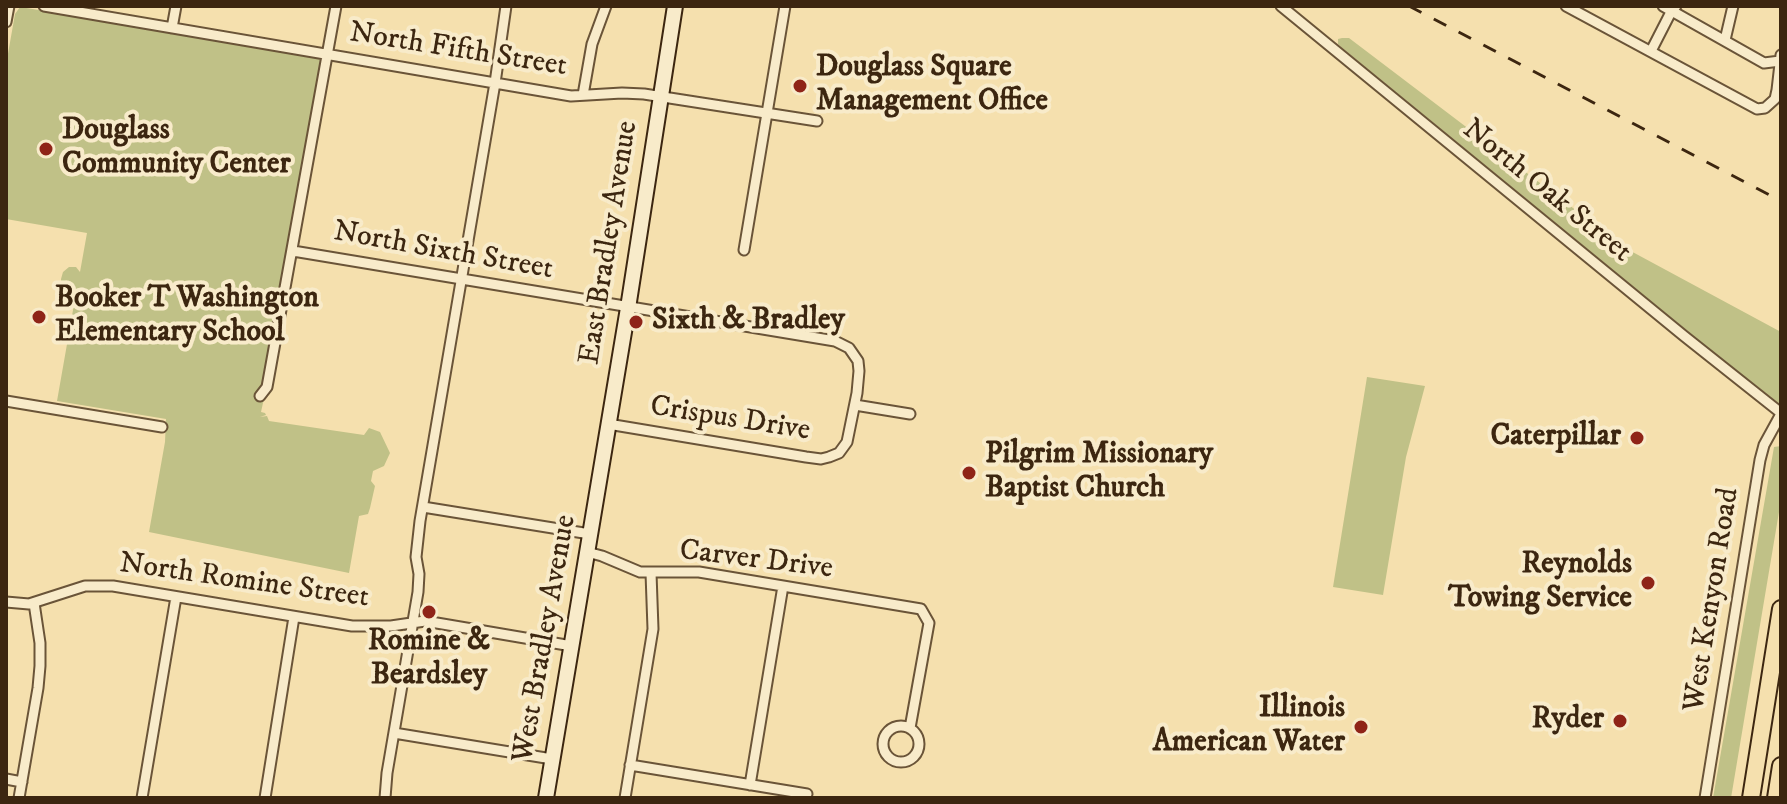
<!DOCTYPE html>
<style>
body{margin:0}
#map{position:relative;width:1787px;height:804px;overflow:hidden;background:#f5e0ae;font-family:"IM FELL DW Pica",serif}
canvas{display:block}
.frame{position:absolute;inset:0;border:8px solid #3c2610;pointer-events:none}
</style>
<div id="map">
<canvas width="1787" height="804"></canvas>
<div class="frame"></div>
</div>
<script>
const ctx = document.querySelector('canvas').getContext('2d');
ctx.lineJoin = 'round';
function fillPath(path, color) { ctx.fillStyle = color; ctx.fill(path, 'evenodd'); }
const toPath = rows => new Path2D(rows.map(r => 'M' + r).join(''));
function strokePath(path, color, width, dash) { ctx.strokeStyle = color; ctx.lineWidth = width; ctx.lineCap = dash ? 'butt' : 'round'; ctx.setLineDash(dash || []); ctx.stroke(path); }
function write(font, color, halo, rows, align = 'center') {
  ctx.font = font + ' "IM FELL DW Pica",serif'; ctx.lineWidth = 8; ctx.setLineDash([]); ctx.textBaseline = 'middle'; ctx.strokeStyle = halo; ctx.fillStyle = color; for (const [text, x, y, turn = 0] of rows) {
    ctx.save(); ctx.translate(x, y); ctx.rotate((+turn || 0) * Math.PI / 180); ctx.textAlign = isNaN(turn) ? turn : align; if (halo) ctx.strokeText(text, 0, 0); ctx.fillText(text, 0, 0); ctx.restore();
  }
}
fillPath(toPath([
 [20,7,325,56,270,371,261,412,265,413,266,415,260,417,267,416,269,421,364,435,369,428,380,432,390,453,384,466,373,471,371,481,375,486,370,508,368,514,359,516,349,573,149,532,165,442,166,419,57,401,76,293,71,297,65,295,61,286,61,279,63,272,69,267,76,267,80,272,87,233,6,219,6,65,15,14],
 [1342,38,1349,38,1627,249,1781,332,1781,405,1713,352,1341,47,1338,44,1338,39],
 [1367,377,1425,386,1406,457,1383,595,1333,587],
 [1781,446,1781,500,1731,798,1713,798,1774,447]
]), '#c0c187');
const street = toPath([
 [44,6,571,96,622,93,644,94,817,121],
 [1281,6,1684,336,1781,413],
 [1566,6,1757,109,1765,108,1775,99,1777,90,1781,55],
 [1663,6,1764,63,1780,61],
 [6,22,9,6],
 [172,28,176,6],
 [1725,40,1733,6],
 [1651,51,1672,10,1676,6],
 [583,95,592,44,606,6],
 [744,250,785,6],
 [293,251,835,341,849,348,858,361,859,371,857,393,847,442,839,453,829,457,821,459,806,457,608,424],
 [260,396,267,387,336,6],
 [6,401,162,427],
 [855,405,910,414],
 [423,507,590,534],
 [587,552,602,556,640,572,699,572,921,609,929,623,910,728],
 [6,602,29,604,85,586,113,586,352,626,391,626,425,621,572,646],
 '883 744a18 18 0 1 1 36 0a18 18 0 1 1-36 0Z',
 [394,733,552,759],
 [630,765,807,794],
 [6,779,22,782],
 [750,785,783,586],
 [19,798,38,688,40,666,40,643,34,603],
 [142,798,176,597],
 [265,798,294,617],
 [385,798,387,773,418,592,419,574,416,557,420,521,495,83,506,6],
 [625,798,653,629,651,573],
 [1705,798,1760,460,1764,445,1781,414]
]);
const secondary = toPath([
 [546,798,628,308,675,6]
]);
const highway = toPath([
 [1751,798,1781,609],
 [1776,798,1781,766]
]);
strokePath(street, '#6a5438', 13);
strokePath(secondary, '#3c2610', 18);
strokePath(highway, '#3c2610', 20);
strokePath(street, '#f8ebca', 9);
strokePath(secondary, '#f8ebca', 14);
strokePath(highway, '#f5e0ae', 16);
strokePath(toPath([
 [1409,6,1781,201]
]), '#3c2610', 3, [14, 14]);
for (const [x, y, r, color] of [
 [800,86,8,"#8f2418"],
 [46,149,8,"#8f2418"],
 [39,317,8,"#8f2418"],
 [636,322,8,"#8f2418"],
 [1637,438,8,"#8f2418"],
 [969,473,8,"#8f2418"],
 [1648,583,8,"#8f2418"],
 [429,612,8,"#8f2418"],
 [1620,721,8,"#8f2418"],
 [1361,727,8,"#8f2418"]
]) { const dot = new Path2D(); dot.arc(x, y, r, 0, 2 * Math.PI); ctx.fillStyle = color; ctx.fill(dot); strokePath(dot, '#f8ebca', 3); }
write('30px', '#3c2610', '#f8ebca', [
 ["North Fifth Street",458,51,9],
 ["North Oak Street",1546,192,39],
 ["East Bradley Avenue",610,243,-81],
 ["North Sixth Street",443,252,10],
 ["Crispus Drive",730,420,9],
 ["Carver Drive",756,561,7],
 ["North Romine Street",244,582,8],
 ["West Kenyon Road",1713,600,-81],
 ["West Bradley Avenue",546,639,-80]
]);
write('bold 30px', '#3c2610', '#f8ebca', [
 ["Douglass Square",816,69],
 ["Management Office",816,103],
 ["Douglass",62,132],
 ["Community Center",62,166],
 ["Booker T Washington",55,300],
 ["Elementary School",55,334],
 ["Sixth & Bradley",652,322],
 ["Caterpillar",1621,438,"right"],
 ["Pilgrim Missionary",985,456],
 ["Baptist Church",985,490],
 ["Reynolds",1632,566,"right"],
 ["Towing Service",1632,600,"right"],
 ["Romine &",429,643,"center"],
 ["Beardsley",429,677,"center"],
 ["Illinois",1345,710,"right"],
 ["American Water",1345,744,"right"],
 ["Ryder",1604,721,"right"]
], 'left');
</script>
